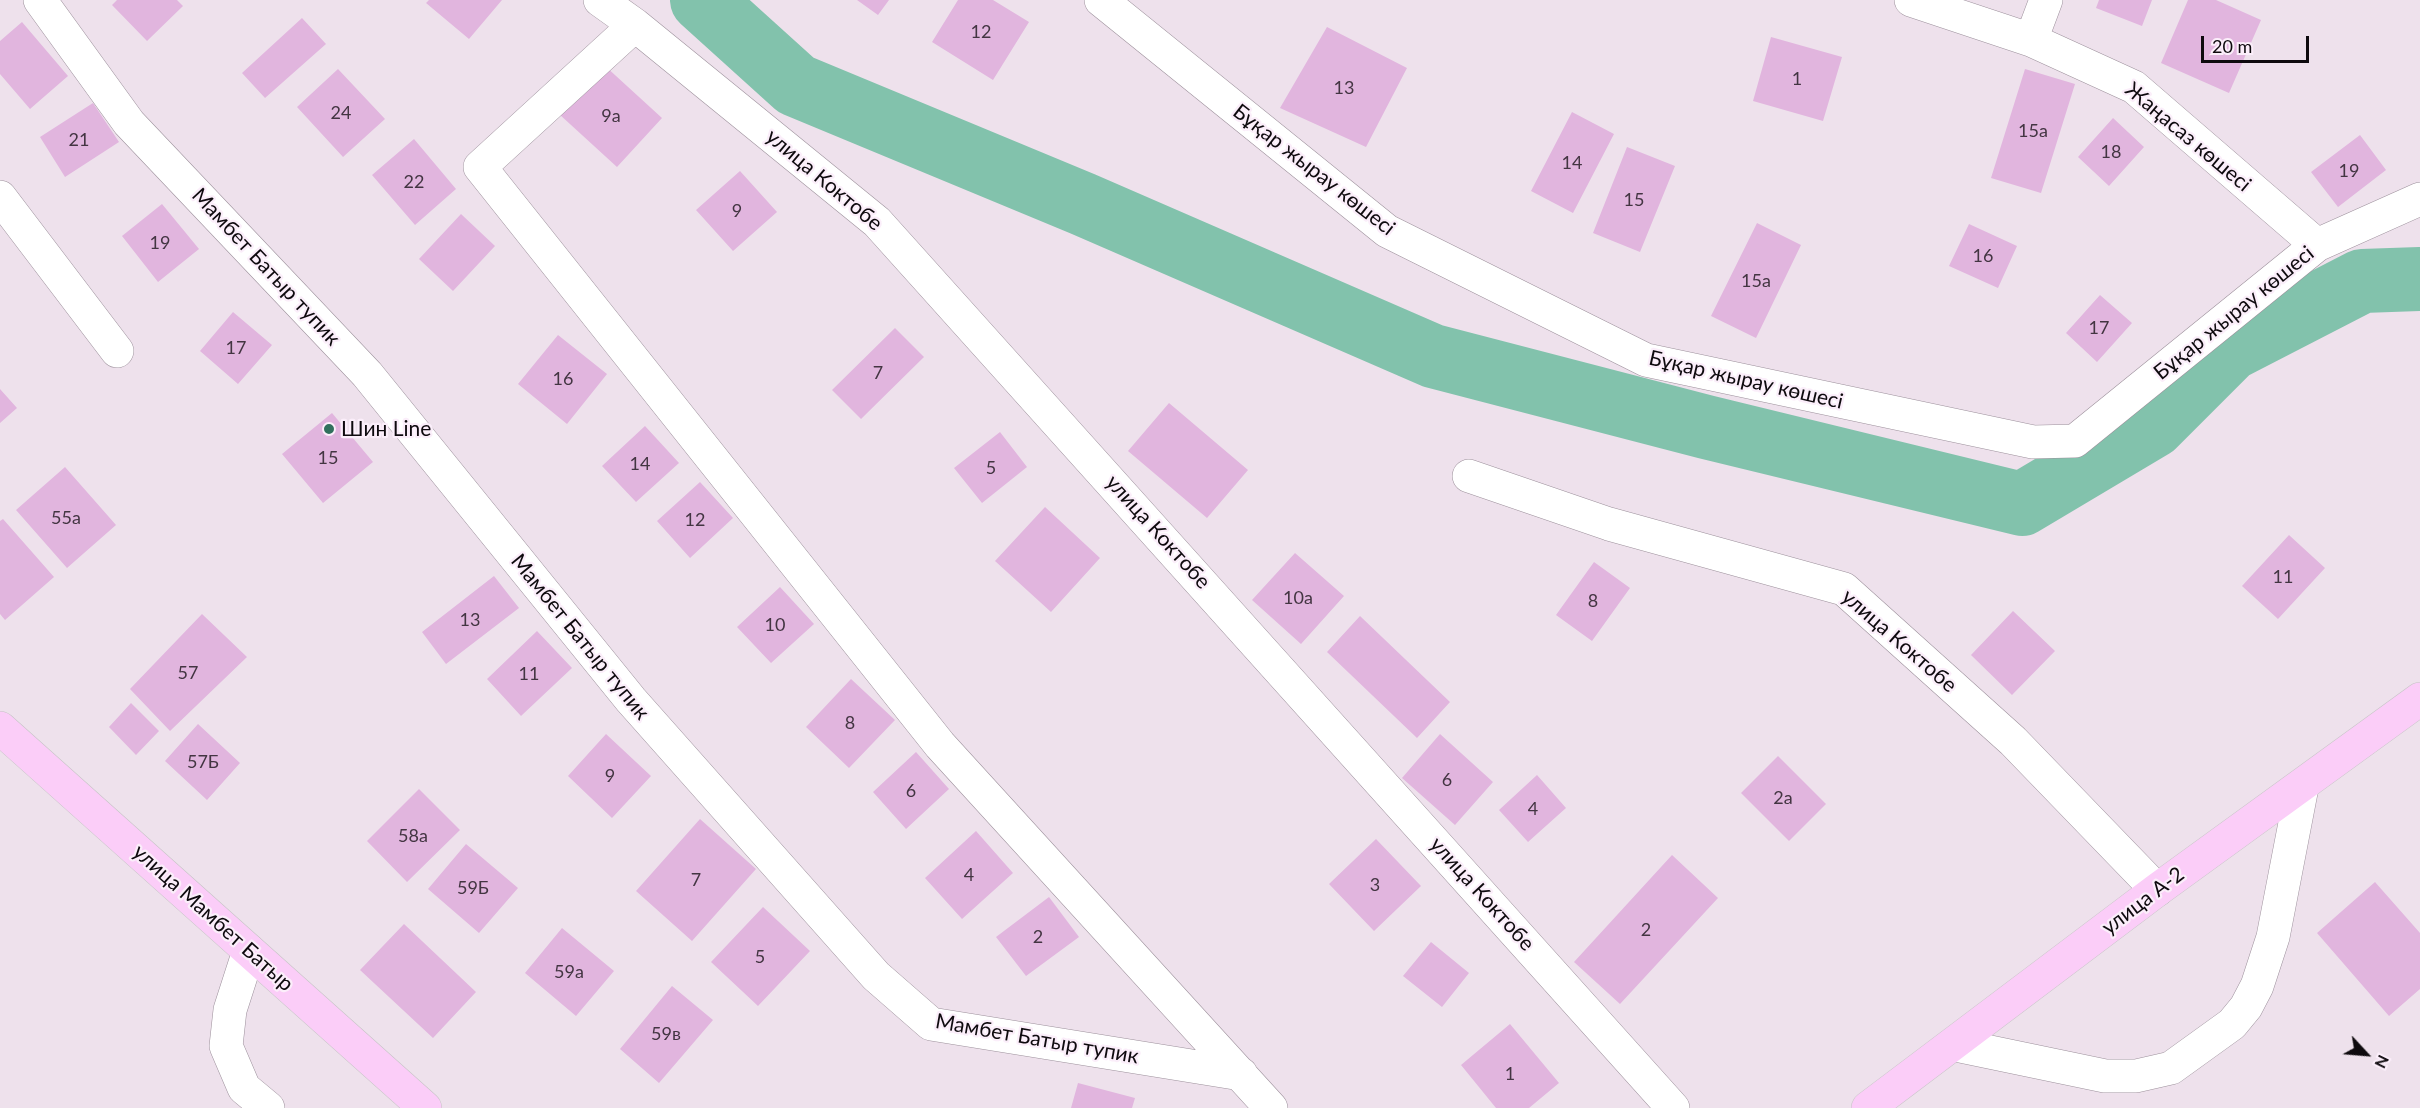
<!DOCTYPE html>
<meta charset="utf-8">
<style>
body{margin:0}
#map{position:relative;width:2420px;height:1108px;overflow:hidden;background:#eee1ec;font-family:Lato,sans-serif}
canvas{display:block}
.north{position:absolute;left:2336px;top:1024px;width:60px;height:60px;-webkit-text-stroke:4px #fbeefa;paint-order:stroke;rotate:116deg;font-size:16px;font-weight:700;line-height:24px;text-align:center;color:#0e0a0e}
.north::after{content:'';display:block;margin:auto;width:21px;height:27px;background:#0e0a0e;clip-path:polygon(50% 0,100% 100%,50% 72%,0 100%)}
.scale{position:absolute;left:2201px;top:36px;width:108px;height:27px;box-sizing:border-box;border:3px solid #0e0a0e;border-top:0;padding-left:8px;font-size:18px;line-height:21px;white-space:nowrap;color:#0e0a0e;-webkit-text-stroke:4px #fbeefa;paint-order:stroke}
</style>
<div id="map">
<canvas width="2420" height="1108"></canvas>
<div class="north">N</div>
<div class="scale">20 m</div>
</div>
<script>
const ctx = document.querySelector('canvas').getContext('2d');
ctx.lineJoin = 'round';
const toPath = rows => new Path2D(rows.map(r => 'M' + r).join(''));
function strokePath(path, color, width, dash) { ctx.strokeStyle = color; ctx.lineWidth = width; ctx.lineCap = dash ? 'butt' : 'round'; ctx.setLineDash(dash || []); ctx.stroke(path); }
function fillPath(path, color) { ctx.fillStyle = color; ctx.fill(path, 'evenodd'); }
function write(font, color, halo, rows, align = 'center') {
  ctx.font = font + ' Lato,sans-serif'; ctx.lineWidth = 4.5; ctx.setLineDash([]); ctx.textBaseline = 'middle'; ctx.strokeStyle = halo; ctx.fillStyle = color; for (const [text, x, y, turn = 0] of rows) {
    ctx.save(); ctx.translate(x, y); ctx.rotate((+turn || 0) * Math.PI / 180); ctx.textAlign = isNaN(turn) ? turn : align; if (halo) ctx.strokeText(text, 0, 0); ctx.fillText(text, 0, 0); ctx.restore();
  }
}
strokePath(toPath([
 [702,0,796,85,1083,204,1433,356,1706,427,2022,504,2153,426,2230,349,2362,281,2420,279]
]), '#82c2ac', 64);
fillPath(toPath([
 [117,0,177,0,183,6,147,41,112,5],
 [429,0,502,0,469,39,426,3],
 [857,0,889,0,878,15],
 [958,0,993,0,1029,22,993,80,932,42],
 [2099,0,2152,0,2142,26,2096,8],
 [2188,0,2216,0,2261,20,2229,93,2161,63],
 [302,18,326,44,265,98,242,73],
 [22,22,68,76,30,109,0,74,0,41],
 [1327,27,1407,68,1366,147,1280,108],
 [1771,37,1842,57,1823,121,1753,101],
 [604,65,662,118,617,167,559,114],
 [338,69,385,119,343,157,297,107],
 [2025,69,2075,84,2041,193,1991,178],
 [93,103,119,142,65,177,40,137],
 [1572,112,1614,134,1573,213,1531,191],
 [2113,118,2144,147,2109,186,2078,157],
 [2360,135,2386,170,2338,207,2311,172],
 [414,139,456,189,415,225,372,175],
 [1627,147,1675,166,1640,252,1593,233],
 [740,171,777,212,733,251,696,210],
 [162,204,199,249,158,282,122,236],
 [461,214,495,246,453,291,419,259],
 [1757,223,1801,245,1756,338,1711,316],
 [1969,224,2017,246,1998,288,1949,266],
 [2100,295,2132,323,2097,362,2066,333],
 [233,312,272,345,238,384,200,351],
 [895,328,924,357,861,419,832,390],
 [558,335,607,374,567,424,518,384],
 [0,389,17,408,0,423],
 [1169,403,1248,470,1207,518,1128,451],
 [332,413,373,462,323,503,282,454],
 [645,426,679,463,636,502,602,466],
 [1000,432,1027,467,982,503,954,468],
 [65,467,116,525,67,568,16,510],
 [700,482,733,518,690,558,657,521],
 [1045,507,1100,558,1051,612,995,561],
 [3,519,54,577,5,620,0,614,0,521],
 [2289,535,2325,568,2278,619,2242,586],
 [1295,553,1344,596,1301,644,1252,600],
 [1594,562,1630,588,1592,641,1556,615],
 [494,576,519,608,446,664,422,632],
 [780,587,814,624,771,663,737,627],
 [2013,611,2055,651,2012,695,1971,655],
 [202,614,247,657,170,731,130,689],
 [1360,616,1450,702,1417,738,1327,652],
 [537,631,572,668,521,716,487,679],
 [851,679,895,720,849,768,806,727],
 [131,703,159,731,136,755,109,727],
 [198,724,240,763,207,800,165,761],
 [606,734,651,776,612,818,568,776],
 [1440,734,1493,782,1455,825,1402,778],
 [916,752,949,789,906,829,873,792],
 [1778,756,1826,804,1789,841,1741,793],
 [1537,775,1566,808,1528,842,1499,810],
 [419,789,460,830,407,882,367,841],
 [700,819,756,869,692,941,636,891],
 [976,831,1013,873,962,919,925,878],
 [1376,839,1421,886,1374,931,1329,884],
 [466,844,518,888,479,933,428,889],
 [1672,855,1718,898,1620,1004,1574,962],
 [2375,882,2420,933,2420,989,2389,1016,2317,933],
 [1049,897,1079,937,1026,976,996,937],
 [763,907,810,951,758,1006,711,962],
 [404,924,476,992,433,1038,360,970],
 [562,928,614,971,576,1016,525,973],
 [1431,942,1469,973,1442,1007,1403,976],
 [672,986,713,1020,659,1083,620,1049],
 [1510,1024,1559,1083,1529,1108,1496,1108,1461,1065],
 [1078,1083,1135,1098,1132,1108,1071,1108]
]), '#e1b5de');
const minor = toPath([
 [40,0,129,123,367,374,631,700,876,976,931,1024,1241,1074],
 [600,0,635,25,877,222,1673,1108],
 [1101,0,1387,231,1646,360,2033,442,2075,441,2317,245,2420,199],
 [1911,0,2031,40,2134,87,2317,245],
 [635,25,480,167,940,745,1271,1108],
 [2031,40,2046,0],
 [0,197,117,351],
 [1469,476,1609,524,1844,589,2013,741,2157,890],
 [249,951,230,1010,226,1046,244,1088,268,1108],
 [1956,1045,2105,1076,2136,1076,2171,1068,2232,1024,2246,1007,2257,986,2273,937,2302,787]
]);
const major = toPath([
 [0,728,425,1108],
 [1868,1108,2157,890,2420,699]
]);
strokePath(minor, '#9d919c', 34);
strokePath(major, '#c5c4c5', 34);
strokePath(minor, '#fff', 33);
strokePath(major, '#fbcdf8', 33);
for (const [x, y, r, color] of [
 [329,429,6,"#31705d"]
]) { const dot = new Path2D(); dot.arc(x, y, r, 0, 2 * Math.PI); ctx.fillStyle = color; ctx.fill(dot); strokePath(dot, '#fbeefa', 2); }
write('18px', '#433542', null, [
 ["12",981,32],
 ["1",1797,79],
 ["13",1344,88],
 ["24",341,113],
 ["9а",611,116],
 ["15а",2033,131],
 ["21",79,140],
 ["18",2111,152],
 ["14",1572,163],
 ["19",2349,171],
 ["22",414,182],
 ["15",1634,200],
 ["9",737,211],
 ["19",160,243],
 ["16",1983,256],
 ["15а",1756,281],
 ["17",2099,328],
 ["17",236,348],
 ["7",878,373],
 ["16",563,379],
 ["15",328,458],
 ["14",640,464],
 ["5",991,468],
 ["55а",66,518],
 ["12",695,520],
 ["11",2283,577],
 ["10а",1298,598],
 ["8",1593,601],
 ["13",470,620],
 ["10",775,625],
 ["57",188,673],
 ["11",529,674],
 ["8",850,723],
 ["57Б",203,762],
 ["9",610,776],
 ["6",1447,780],
 ["6",911,791],
 ["2а",1783,798],
 ["4",1533,809],
 ["58а",413,836],
 ["4",969,875],
 ["7",696,880],
 ["3",1375,885],
 ["59Б",473,888],
 ["2",1646,930],
 ["2",1038,937],
 ["5",760,957],
 ["59а",569,972],
 ["59в",666,1034],
 ["1",1510,1074]
]);
write('21px', '#0e0a0e', '#fbeefa', [
 ["Жаңасаз көшесі",2188,137,40],
 ["Бұқар жырау көшесі",1314,170,38],
 ["улица Коктобе",824,180,40],
 ["Мамбет Батыр тупик",266,267,47],
 ["Бұқар жырау көшесі",2234,313,-39],
 ["Бұқар жырау көшесі",1746,380,13],
 ["улица Коктобе",1158,532,48],
 ["Мамбет Батыр тупик",580,637,51],
 ["улица Коктобе",1899,641,41],
 ["улица Коктобе",1482,894,48],
 ["улица А-2",2143,901,-37],
 ["улица Мамбет Батыр",213,918,42],
 ["Мамбет Батыр тупик",1037,1039,10]
]);
write('21px', '#0e0a0e', '#fbeefa', [
 ["Шин Line",341,429]
], 'left');
</script>
